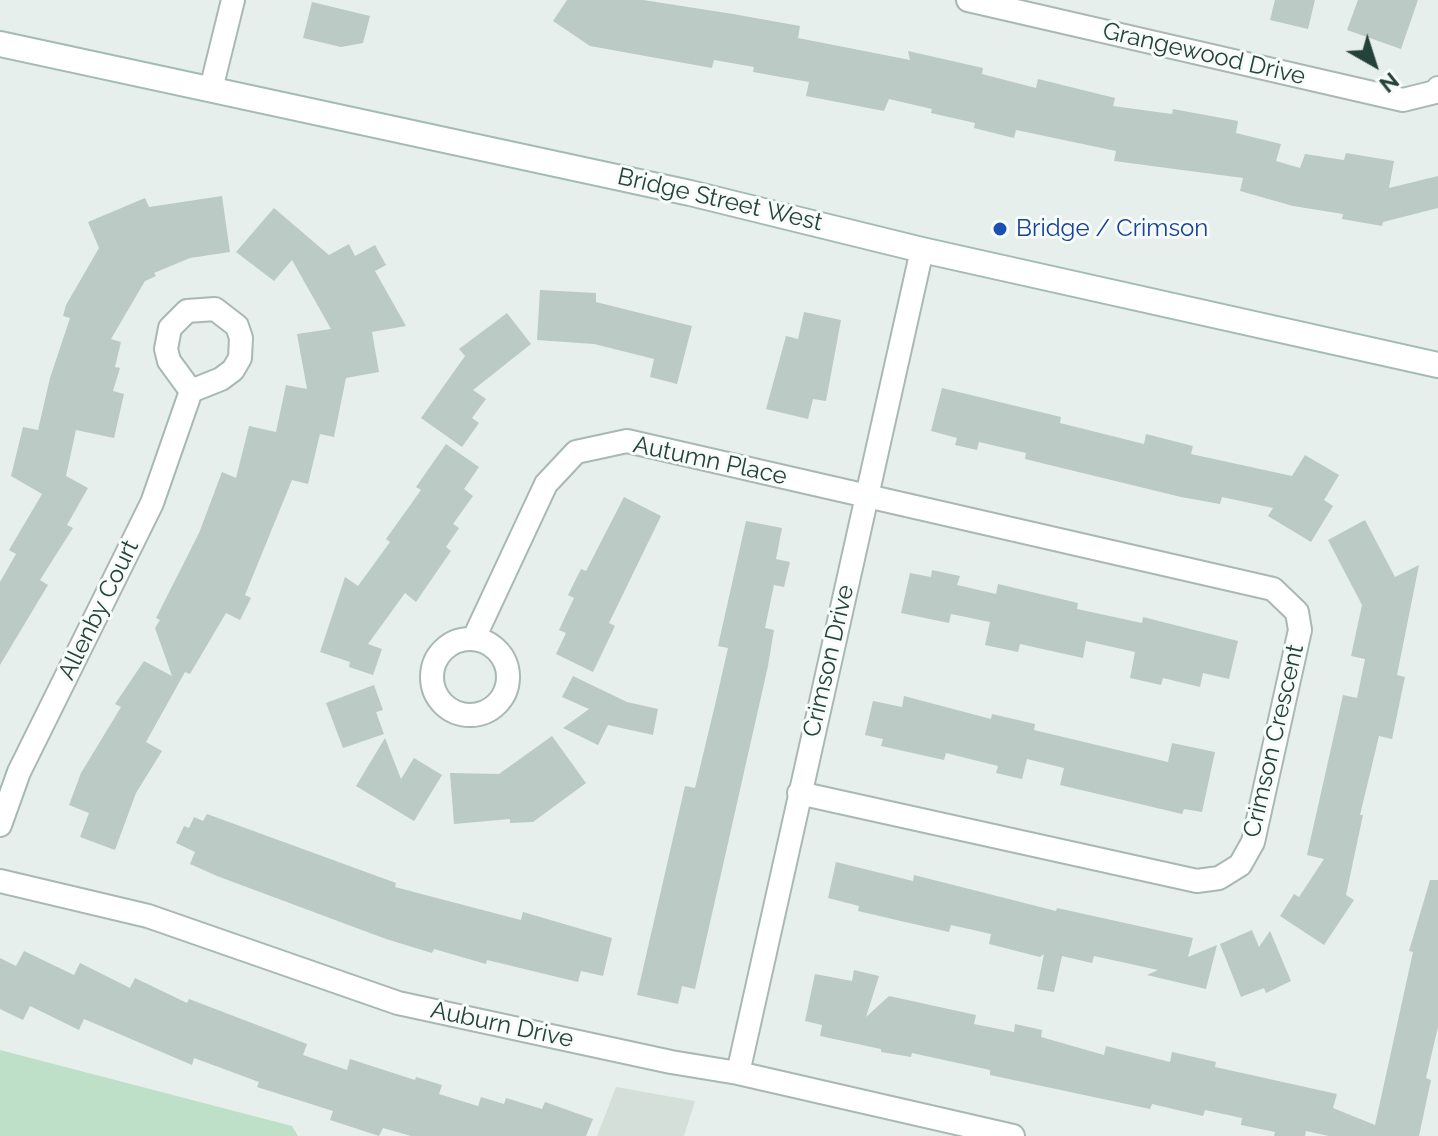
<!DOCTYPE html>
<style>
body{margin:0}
#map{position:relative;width:1438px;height:1136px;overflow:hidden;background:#e6efeb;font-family:Raleway,sans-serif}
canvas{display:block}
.north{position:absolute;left:1334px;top:24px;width:80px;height:80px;-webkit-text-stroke:6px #f7fbf9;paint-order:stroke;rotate:141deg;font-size:22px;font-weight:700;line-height:32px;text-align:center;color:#24423a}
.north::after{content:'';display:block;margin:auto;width:28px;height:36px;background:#24423a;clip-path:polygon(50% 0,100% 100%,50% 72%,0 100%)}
</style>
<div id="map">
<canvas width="1438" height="1136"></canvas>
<div class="north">N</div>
</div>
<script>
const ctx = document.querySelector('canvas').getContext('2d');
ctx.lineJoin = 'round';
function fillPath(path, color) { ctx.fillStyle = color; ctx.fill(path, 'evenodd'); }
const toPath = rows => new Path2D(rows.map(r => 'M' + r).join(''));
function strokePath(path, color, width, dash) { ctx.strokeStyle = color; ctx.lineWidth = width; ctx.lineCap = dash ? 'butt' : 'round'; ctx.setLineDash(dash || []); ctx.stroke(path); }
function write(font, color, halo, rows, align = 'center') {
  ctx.font = font + ' Raleway,sans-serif'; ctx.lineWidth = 6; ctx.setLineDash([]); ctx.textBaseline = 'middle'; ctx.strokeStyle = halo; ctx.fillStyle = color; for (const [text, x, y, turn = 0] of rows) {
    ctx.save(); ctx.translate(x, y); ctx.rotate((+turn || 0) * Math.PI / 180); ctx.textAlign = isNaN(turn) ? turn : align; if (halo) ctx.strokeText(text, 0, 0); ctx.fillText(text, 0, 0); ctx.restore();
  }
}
fillPath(toPath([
 [616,1087,695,1101,684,1136,597,1136]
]), '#d4dfda');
fillPath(toPath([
 [0,1050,292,1126,298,1136,0,1136]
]), '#bfe0c8');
fillPath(toPath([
 [567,0,643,0,733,14,800,26,798,38,910,60,908,51,983,68,982,74,1036,88,1038,79,1115,98,1113,106,1172,114,1173,109,1238,121,1236,133,1281,144,1276,161,1300,168,1305,154,1344,160,1346,153,1394,161,1389,188,1438,176,1438,208,1383,222,1382,226,1342,219,1343,214,1293,206,1240,191,1243,178,1114,161,1116,151,1016,130,1014,138,974,128,975,123,931,113,932,109,889,99,884,111,806,96,809,82,753,72,754,67,714,60,712,68,590,46,553,21],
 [1275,0,1315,0,1308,29,1270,20],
 [1358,0,1418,0,1401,49,1347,30],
 [312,2,370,16,363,43,341,47,303,38],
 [222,196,230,252,190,258,154,273,156,276,145,281,111,339,121,342,115,367,120,368,113,391,124,394,114,438,76,430,66,476,88,488,67,525,73,528,40,580,48,585,0,665,0,582,16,554,9,550,42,494,11,476,23,427,38,430,50,378,70,318,63,316,66,305,99,248,88,222,145,198,149,207],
 [274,208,329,255,349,244,355,256,375,245,386,265,375,271,406,326,372,332,379,372,346,378,334,437,320,434,308,484,292,480,245,595,251,598,240,620,226,613,190,674,185,672,146,742,162,751,136,793,115,850,80,837,89,813,69,805,81,773,121,707,115,704,144,661,172,676,155,628,160,620,156,618,199,533,222,472,236,478,249,426,276,432,286,385,307,389,297,334,331,329,292,260,274,281,236,252],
 [540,290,596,293,596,302,692,326,677,384,650,377,654,359,594,344,537,340],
 [804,312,841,320,826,401,813,399,808,419,766,409,786,336,798,339],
 [507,313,531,344,473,390,486,399,472,418,479,423,462,447,421,418,465,356,459,349],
 [942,388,1061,417,1060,423,1144,444,1146,434,1193,446,1191,454,1292,476,1305,455,1339,475,1324,500,1333,506,1311,542,1268,516,1273,508,1222,497,1220,504,1181,497,1025,459,1026,453,979,442,977,450,955,445,957,438,931,431],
 [446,444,479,467,464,489,473,496,453,524,459,528,446,547,451,551,416,602,405,593,368,644,382,649,373,675,349,667,350,662,320,652,345,577,358,586,390,542,386,539,421,490,416,487],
 [624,497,661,516,609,623,615,626,593,672,556,654,566,633,559,630,574,598,568,595,581,569,586,571],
 [1365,520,1395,577,1419,565,1397,675,1405,677,1392,739,1379,736,1360,815,1363,815,1346,895,1354,900,1324,945,1280,916,1294,894,1299,897,1324,859,1307,855,1343,695,1357,698,1365,659,1351,656,1362,605,1328,540],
 [746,521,782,528,776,559,790,562,784,587,774,585,765,628,774,630,768,666,695,989,682,986,678,1004,637,995,685,786,695,788,715,705,728,648,718,646],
 [932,570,960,576,957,585,996,594,998,584,1078,603,1077,609,1142,623,1143,617,1238,641,1229,679,1203,673,1200,687,1163,678,1161,685,1130,678,1135,652,1086,641,1083,658,1020,644,1018,652,985,645,990,622,951,614,949,623,901,613,910,573,931,577],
 [573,676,627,702,658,709,653,735,608,725,598,745,563,728,589,709,562,697],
 [374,685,383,710,376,712,384,734,343,748,326,703],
 [904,696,991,719,992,714,1035,724,1034,730,1168,762,1172,743,1215,752,1202,812,1184,809,1182,814,1060,785,1064,768,1027,759,1022,779,996,773,998,766,946,753,944,760,881,746,883,739,865,735,873,701,902,707],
 [552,736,586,783,533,822,510,823,510,819,454,824,450,773,499,774],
 [385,738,401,779,414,758,442,775,414,821,356,786],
 [207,814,396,883,395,887,513,918,521,920,523,912,612,938,603,976,581,971,578,982,487,960,486,964,434,949,432,953,386,939,217,876,190,864,195,852,176,843,184,826,189,828,194,817,203,821],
 [836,862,913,881,914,875,1056,911,1057,908,1193,938,1188,957,1217,945,1206,989,1147,975,1158,970,1094,956,1092,963,1062,956,1054,992,1037,989,1044,954,1040,957,989,944,991,934,951,925,949,932,905,922,858,911,859,906,828,898],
 [1430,880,1438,880,1438,1027,1426,1078,1431,1080,1419,1136,1329,1136,1306,1131,1305,1136,1274,1136,1275,1132,1241,1125,1242,1118,1205,1110,1203,1116,1152,1104,1150,1109,990,1075,990,1070,912,1053,911,1057,881,1052,881,1049,820,1036,822,1025,805,1021,815,974,852,981,854,970,879,976,866,1017,889,996,976,1015,974,1024,1014,1032,1015,1024,1042,1030,1041,1037,1104,1055,1106,1046,1170,1062,1172,1052,1216,1062,1215,1067,1337,1094,1333,1108,1375,1125,1413,952,1409,951],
 [1252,930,1259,947,1270,931,1291,981,1266,993,1264,988,1241,997,1220,944],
 [24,951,74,975,80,963,130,988,135,978,187,1003,189,999,307,1044,303,1055,347,1070,350,1059,415,1080,416,1077,442,1085,439,1094,478,1106,481,1097,504,1104,506,1098,542,1109,545,1102,593,1119,586,1136,411,1136,383,1128,379,1136,330,1120,333,1111,257,1087,259,1082,194,1058,192,1065,84,1019,79,1030,30,1006,23,1020,0,1009,0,958,16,966]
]), '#bbcac4');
const minor = toPath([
 [968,0,1403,100,1435,92,1438,88],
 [211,89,233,0],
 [474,638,546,484,576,452,627,441,1273,589,1297,612,1300,630,1253,842,1240,865,1219,878,1197,881,799,793],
 '432 677a38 38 0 1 1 76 0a38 38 0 1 1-76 0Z',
 [0,825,19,772,152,503,191,391,221,379,233,370,240,358,241,338,237,326,215,309,187,311,170,328,166,349,169,361,191,391],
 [0,881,148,916,398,1003,671,1062,738,1073,1013,1136],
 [738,1073,922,250]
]);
const secondary = toPath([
 [0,44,690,193,922,250,1438,365]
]);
strokePath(minor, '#a8b8b2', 26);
strokePath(secondary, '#a4bbb3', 28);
strokePath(minor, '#fff', 22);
strokePath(secondary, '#fff', 24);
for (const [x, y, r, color] of [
 [1000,229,8,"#1a4fb4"]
]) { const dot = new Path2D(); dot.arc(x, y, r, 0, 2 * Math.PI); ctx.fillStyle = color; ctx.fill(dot); strokePath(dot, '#f7fbf9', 3); }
write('24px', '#24423a', '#f7fbf9', [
 ["Grangewood Drive",1204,54,13],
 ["Bridge Street West",720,200,13],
 ["Autumn Place",710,461,12],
 ["Allenby Court",99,610,-64],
 ["Crimson Drive",829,661,-77],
 ["Crimson Crescent",1274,741,-77],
 ["Auburn Drive",502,1025,12]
]);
write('24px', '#164399', '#f7fbf9', [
 ["Bridge / Crimson",1016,229]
], 'left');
</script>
